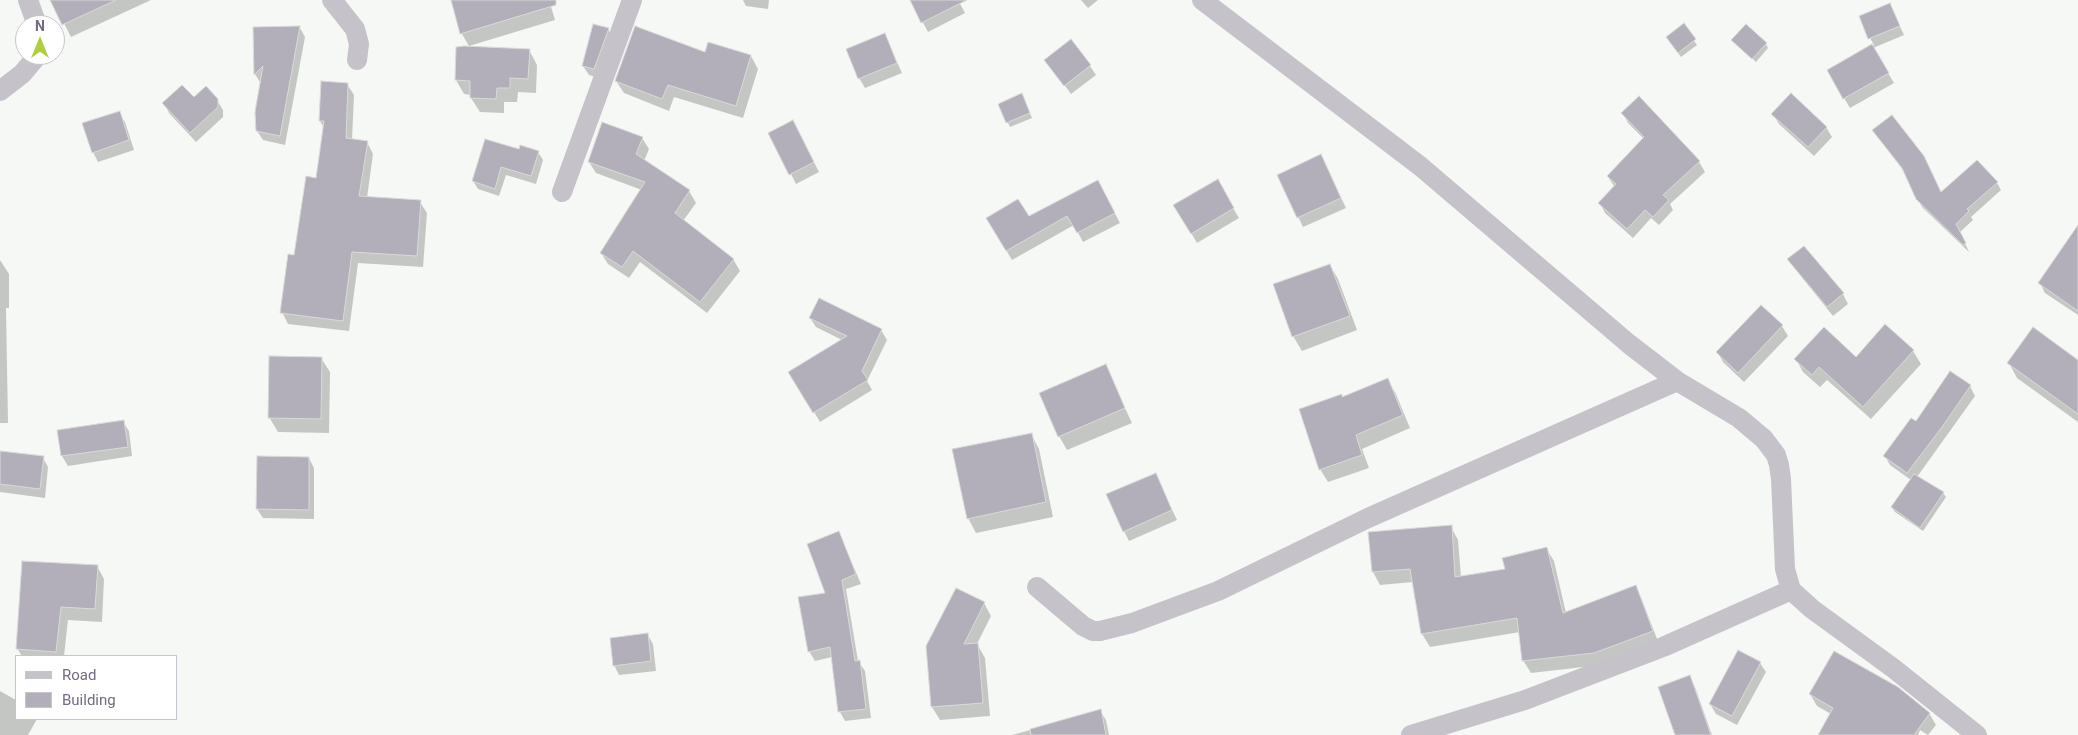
<!DOCTYPE html>
<style>
body{margin:0}
#map{position:relative;width:2078px;height:735px;overflow:hidden;background:#f6f8f5;font-family:Roboto,sans-serif}
canvas{display:block}
.legend{position:absolute;left:15px;top:655px;width:162px;height:65px;box-sizing:border-box;background:#fff;border:1px solid #c7c4cd;margin:0;padding:6px 9px;list-style:none;font-size:15px;color:#746b83}
.legend li{display:flex;align-items:center;gap:10px;height:25px}
.legend b{width:25px;border:1px solid #c7c4cd}
.north{position:absolute;left:15px;top:15px;width:50px;height:50px;box-sizing:border-box;background:#fff;border:1px solid #c7c4cd;border-radius:50%;rotate:0deg;font-size:14px;font-weight:700;line-height:20px;text-align:center;color:#746b83}
.north::after{content:'';display:block;margin:auto;width:18px;height:22px;background:#b1ce3f;clip-path:polygon(50% 0,100% 100%,50% 72%,0 100%)}
</style>
<div id="map">
<canvas width="2078" height="735"></canvas>
<ul class="legend">
<li><b style="height:6px;background:#c5c2c9"></b>Road</li>
<li><b style="height:14px;background:#b3afba"></b>Building</li>
</ul>
<div class="north">N</div>
</div>
<script>
const ctx = document.querySelector('canvas').getContext('2d');
ctx.lineJoin = 'round';
function fillPath(path, color) { ctx.fillStyle = color; ctx.fill(path, 'evenodd'); }
const toPath = rows => new Path2D(rows.map(r => 'M' + r).join(''));
function strokePath(path, color, width, dash) { ctx.strokeStyle = color; ctx.lineWidth = width; ctx.lineCap = dash ? 'butt' : 'round'; ctx.setLineDash(dash || []); ctx.stroke(path); }
fillPath(toPath([
 [52,0,151,0,71,37],
 [452,0,549,0,555,20,469,46,462,34],
 [743,0,769,0,768,9,746,6],
 [911,0,958,0,965,13,928,32],
 [1081,0,1098,0,1088,8],
 [1890,5,1904,35,1873,48,1894,83,1850,108,1828,71,1874,45,1870,38],
 [1683,25,1697,45,1681,57,1670,42],
 [254,28,300,28,305,37,285,145,263,140,257,131,261,84,255,74],
 [608,29,614,39,599,78,589,75,583,66],
 [885,35,902,73,865,88,859,78],
 [1733,40,1766,44,1768,48,1756,62],
 [709,44,751,56,758,69,743,118,674,97,669,111,624,93,616,81,706,54],
 [457,48,529,50,537,65,536,93,518,92,517,102,504,102,504,113,480,112,471,98,471,95,464,94,456,80],
 [1046,60,1090,66,1096,75,1071,94],
 [347,84,354,95,352,140,367,142,373,154,367,198,420,202,427,213,423,267,358,263,349,331,288,324,282,312,317,179,324,128,320,121],
 [1639,98,1699,162,1705,172,1670,204,1673,210,1659,225,1651,218,1633,238,1605,213,1600,203,1614,186,1608,177,1644,139,1628,123,1623,113],
 [194,99,217,100,223,110,223,117,196,142,169,113,164,103],
 [1024,99,1032,118,1010,127,999,104],
 [119,113,125,122,134,150,98,162,93,152],
 [1773,114,1826,127,1832,137,1814,156,1779,124],
 [1873,130,1941,194,1997,183,2001,190,1971,217,1973,220,1960,232,1969,252,1922,207,1905,173],
 [798,131,819,172,796,184,791,174],
 [642,138,649,149,644,161,689,191,696,203,683,221,733,259,740,271,707,313,640,262,629,278,608,264,601,253,642,190,596,173,589,162],
 [520,150,538,152,543,160,536,184,506,175,499,196,478,189,473,181],
 [1321,156,1346,208,1303,227,1278,175],
 [1217,181,1239,218,1197,243,1175,205],
 [1103,191,1120,223,1083,242,1074,225,1012,260,987,218,1028,218],
 [2078,245,2078,315,2045,293,2040,283],
 [0,260,9,274,9,308,6,308,8,423,0,423],
 [1789,260,1843,294,1848,304,1833,316,1795,269],
 [1330,265,1338,279,1357,330,1302,351,1293,336],
 [1761,306,1782,326,1788,336,1744,382,1723,362,1718,353],
 [810,318,881,330,887,340,867,381,872,390,820,422,790,372,842,340,816,327],
 [1885,326,1913,351,1921,364,1871,419,1827,380,1820,387,1803,372,1796,359,1856,358],
 [321,358,330,372,329,433,278,432,269,417],
 [2078,361,2078,422,2017,378,2009,363],
 [1105,366,1132,423,1067,450,1059,436],
 [1387,380,1395,392,1410,428,1362,449,1369,468,1328,482,1320,469,1342,398],
 [1970,386,1975,396,1917,477,1943,493,1946,497,1923,531,1895,512,1892,508,1911,480,1890,465,1885,456,1916,423],
 [123,422,129,431,132,456,68,466,62,456,59,431],
 [1031,434,1039,449,1053,517,976,533,968,518],
 [0,453,43,458,48,467,45,498,0,492],
 [309,458,314,468,314,519,263,518,257,509],
 [1155,474,1177,520,1129,541,1124,531],
 [1451,527,1458,540,1461,577,1506,570,1546,548,1554,561,1566,613,1635,587,1642,600,1659,644,1601,665,1531,673,1523,660,1520,632,1430,647,1422,634,1413,582,1380,585,1373,572],
 [839,533,861,584,846,589,858,661,865,671,871,718,845,721,840,712,832,657,815,661,809,651,827,594],
 [97,566,104,579,102,622,68,620,64,656,22,656,17,648],
 [984,603,991,616,977,644,985,658,990,716,940,720,932,707],
 [647,634,653,644,656,671,619,675,614,665],
 [1760,663,1766,672,1737,725,1716,714,1710,704],
 [1690,677,1695,687,1712,735,1677,735],
 [0,691,16,700,16,719,37,719,28,735,0,735],
 [1810,694,1929,713,1936,725,1928,735,1920,730,1918,735,1819,735,1831,714,1817,706],
 [1100,711,1106,720,1109,735,1012,735]
]), '#0003');
const building = toPath([
 [50,0,116,0,62,25,50,0],
 [451,0,556,0,556,5,460,34,451,0],
 [910,0,967,0,921,23,910,0],
 [1890,3,1900,26,1868,39,1859,16,1890,3],
 [1684,23,1696,39,1678,53,1666,37,1684,23],
 [593,24,609,28,594,69,582,66,593,24],
 [1746,24,1767,43,1752,59,1731,40,1746,24],
 [300,26,280,136,256,131,255,112,263,66,254,75,253,27,300,26],
 [635,26,705,52,708,42,751,55,736,106,668,85,662,99,615,81,635,26],
 [885,33,897,63,858,79,846,49,885,33],
 [1071,39,1091,65,1064,86,1044,60,1071,39],
 [1872,44,1889,73,1843,99,1827,70,1872,44],
 [464,46,530,49,528,79,510,78,510,88,497,88,496,99,470,98,470,81,455,80,456,47,464,46],
 [321,81,348,83,346,138,368,141,359,196,421,200,417,256,352,252,343,321,280,313,288,254,294,255,306,176,316,178,324,121,319,121,321,81],
 [182,85,194,97,206,86,218,99,218,107,190,133,162,103,182,85],
 [1022,93,1030,113,1006,123,998,104,1022,93],
 [1791,93,1827,127,1808,147,1771,114,1791,93],
 [1639,96,1700,161,1663,195,1669,200,1653,217,1645,210,1627,229,1598,203,1616,184,1607,176,1644,137,1621,113,1639,96],
 [120,111,129,140,92,153,82,123,120,111],
 [1892,115,1924,156,1941,192,1977,160,1998,182,1967,209,1969,211,1956,224,1966,243,1963,245,1916,199,1902,168,1872,130,1892,115],
 [793,120,814,162,789,175,768,133,793,120],
 [602,122,643,137,636,154,690,190,675,213,734,259,700,302,633,251,622,267,600,253,645,182,588,162,602,122],
 [485,139,519,149,520,145,539,151,531,176,501,167,495,189,472,181,485,139],
 [1321,154,1341,198,1297,218,1277,175,1321,154],
 [1218,179,1234,208,1191,234,1173,205,1218,179],
 [1098,180,1115,213,1077,233,1067,216,1006,251,986,218,1018,199,1029,216,1098,180],
 [2078,225,2078,311,2038,283,2078,225],
 [1804,246,1844,293,1827,307,1787,259,1804,246],
 [1330,264,1350,316,1292,337,1273,284,1330,264],
 [819,298,882,329,862,371,868,380,813,413,788,372,847,336,809,318,819,298],
 [1761,305,1783,325,1738,373,1716,352,1761,305],
 [1885,324,1914,350,1863,407,1819,367,1812,375,1794,359,1824,327,1856,357,1885,324],
 [2033,327,2078,360,2078,414,2007,363,2033,327],
 [269,356,322,357,321,419,268,418,269,356],
 [1106,364,1125,408,1058,437,1039,393,1106,364],
 [1950,371,1971,385,1942,427,1907,473,1883,456,1911,418,1916,421,1950,371],
 [1388,378,1403,415,1356,435,1362,455,1319,470,1299,409,1342,394,1342,397,1388,378],
 [124,420,128,447,61,456,57,430,124,420],
 [1032,433,1046,502,967,519,952,449,1032,433],
 [0,451,44,456,40,489,0,484,0,451],
 [257,456,309,457,309,510,256,509,257,456],
 [1156,473,1172,510,1123,532,1106,494,1156,473],
 [1914,474,1944,492,1920,528,1891,507,1914,474],
 [1452,525,1455,577,1505,569,1502,558,1547,547,1563,613,1636,585,1653,631,1594,653,1522,661,1517,618,1421,634,1410,569,1372,572,1368,532,1452,525],
 [839,531,856,574,842,580,855,661,860,660,866,709,838,712,830,647,808,652,798,597,825,593,807,544,839,531],
 [22,561,98,565,95,609,61,607,56,652,16,649,22,561],
 [956,588,985,602,964,644,978,643,983,703,931,707,926,646,956,588],
 [648,633,651,661,613,666,610,638,648,633],
 [1738,650,1761,662,1732,716,1709,704,1738,650],
 [1834,651,1898,687,1930,713,1914,735,1818,735,1833,708,1809,694,1834,651],
 [1690,675,1711,735,1675,735,1658,687,1690,675],
 [1101,709,1106,735,1031,735,1030,729,1101,709]
]);
fillPath(building, '#b3afba');
strokePath(building, '#d8d9d8', 1);
strokePath(toPath([
 [28,0,37,25],
 [332,0,355,29,359,44,357,60],
 [1202,0,1420,166,1629,344,1677,381,1739,418,1764,439,1776,455,1779,465,1781,479,1785,569,1791,590,1812,609,1893,668,1977,735],
 [0,91,22,74,38,55],
 [562,192,632,0],
 [1037,587,1083,626,1093,631,1100,631,1132,623,1218,591,1368,518,1677,381],
 [1411,735,1525,700,1663,647,1791,590]
]), '#c5c2c9', 20);
</script>
